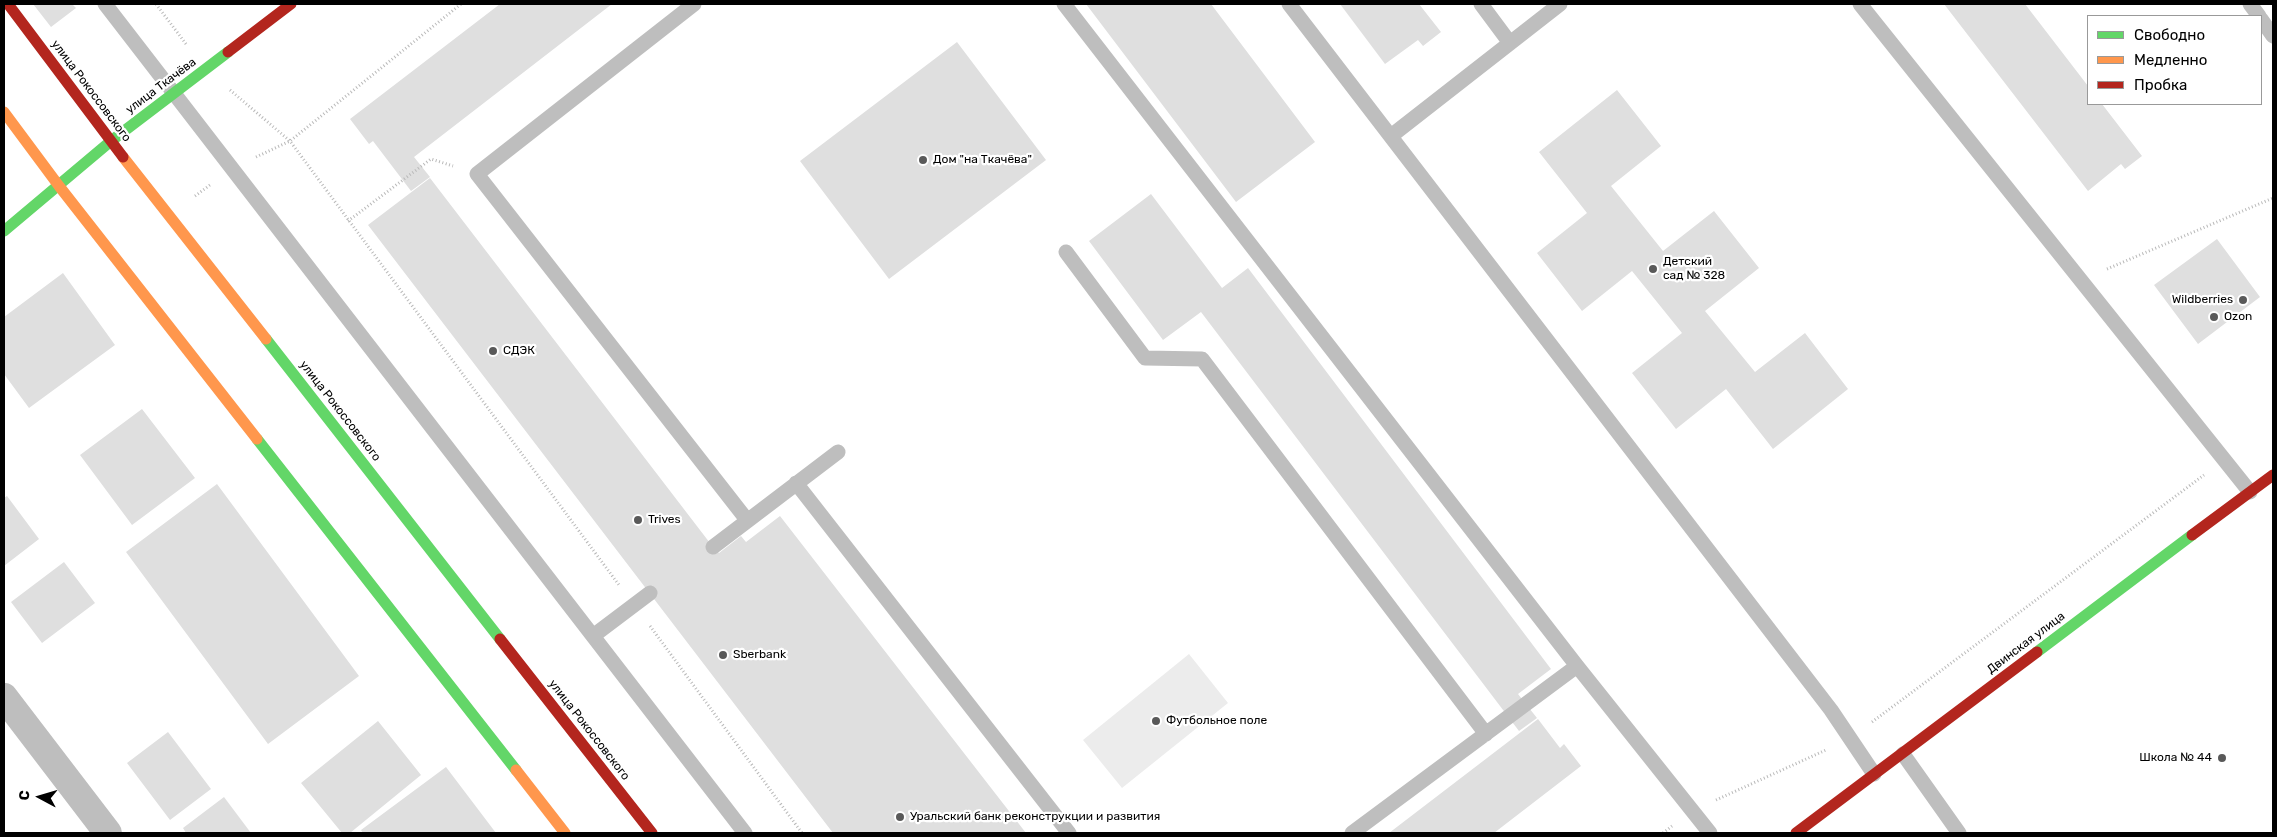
<!DOCTYPE html>
<meta charset="utf-8">
<style>
body{margin:0}
#map{position:relative;width:2277px;height:837px;overflow:hidden;background:#fff;font-family:Rubik,sans-serif}
canvas{display:block}
.frame{position:absolute;inset:0;border:5px solid #000;pointer-events:none}
.legend{position:absolute;left:2087px;top:15px;width:175px;height:90px;box-sizing:border-box;background:#fff;border:1px solid #999;margin:0;padding:6px 9px;list-style:none;font-size:15px;color:#000}
.legend li{display:flex;align-items:center;gap:10px;height:25px}
.legend b{width:25px;border:1px solid #999}
.north{position:absolute;left:15px;top:772px;width:50px;height:50px;-webkit-text-stroke:4px #fff;paint-order:stroke;rotate:276deg;font-size:14px;font-weight:700;line-height:20px;text-align:center;color:#000}
.north::after{content:'';display:block;margin:auto;width:18px;height:22px;background:#000;clip-path:polygon(50% 0,100% 100%,50% 72%,0 100%)}
</style>
<div id="map">
<canvas width="2277" height="837"></canvas>
<div class="frame"></div>
<ul class="legend">
<li><b style="height:6px;background:#63d668"></b>Свободно</li>
<li><b style="height:6px;background:#ff974d"></b>Медленно</li>
<li><b style="height:6px;background:#b3261e"></b>Пробка</li>
</ul>
<div class="north">С</div>
</div>
<script>
const ctx = document.querySelector('canvas').getContext('2d');
ctx.lineJoin = 'round';
function fillPath(path, color) { ctx.fillStyle = color; ctx.fill(path, 'evenodd'); }
const toPath = rows => new Path2D(rows.map(r => 'M' + r).join(''));
function strokePath(path, color, width, dash) { ctx.strokeStyle = color; ctx.lineWidth = width; ctx.lineCap = dash ? 'butt' : 'round'; ctx.setLineDash(dash || []); ctx.stroke(path); }
function write(font, color, halo, rows, align = 'center') {
  ctx.font = font + ' Rubik,sans-serif'; ctx.lineWidth = 4.5; ctx.setLineDash([]); ctx.textBaseline = 'middle'; ctx.strokeStyle = halo; ctx.fillStyle = color; for (const [text, x, y, turn = 0] of rows) {
    ctx.save(); ctx.translate(x, y); ctx.rotate((+turn || 0) * Math.PI / 180); ctx.textAlign = isNaN(turn) ? turn : align; if (halo) ctx.strokeText(text, 0, 0); ctx.fillText(text, 0, 0); ctx.restore();
  }
}
fillPath(toPath([
 [1189,654,1228,703,1122,788,1083,740]
]), '#ececec');
fillPath(toPath([
 [33,4,72,4,76,8,51,27],
 [500,4,612,4,414,157,430,177,411,191,373,141,369,144,350,119],
 [1086,4,1211,4,1315,142,1236,202],
 [1340,4,1419,4,1441,32,1423,46,1418,40,1385,64],
 [1944,4,2025,4,2088,86,2088,104,2102,104,2142,156,2125,169,2121,164,2088,191],
 [957,42,1046,160,889,279,800,161],
 [1617,90,1661,146,1611,186,1663,251,1714,211,1759,268,1705,311,1755,372,1805,333,1848,389,1773,449,1726,389,1676,429,1632,373,1682,333,1632,271,1582,311,1537,253,1587,213,1539,152],
 [430,178,713,547,719,553,741,536,746,542,780,516,1026,833,833,833,368,225],
 [1151,194,1222,288,1248,268,1551,669,1518,694,1537,718,1519,731,1201,312,1163,340,1089,241],
 [2217,239,2260,297,2198,344,2154,285],
 [63,273,115,345,29,408,4,374,4,317],
 [142,409,195,478,132,525,80,455],
 [217,484,359,676,268,744,126,552],
 [7,496,39,539,4,566,4,498],
 [64,562,95,603,42,643,11,602],
 [1538,719,1560,748,1564,744,1581,766,1494,833,1389,833],
 [378,721,421,775,350,833,342,833,301,783],
 [168,732,211,789,170,820,127,763],
 [446,767,496,833,363,833,361,830],
 [224,797,251,833,186,833,183,828]
]), '#dfdfdf');
strokePath(toPath([
 [156,4,186,44],
 [230,90,290,141,619,585],
 [256,157,290,141,461,4],
 [195,196,210,185],
 [348,221,431,159,453,166],
 [2107,269,2273,198],
 [650,626,802,833],
 [1872,722,2204,475],
 [1716,800,1826,750],
 [1663,833,1672,826]
]), '#b9b9b9', 3, [1, 2.5]);
strokePath(toPath([
 [105,4,745,833],
 [694,4,477,174,747,520],
 [1064,4,1577,666,1710,833],
 [1289,4,1831,710,1874,774],
 [1481,4,1510,43],
 [1860,4,2250,492],
 [2250,4,2259,16],
 [2261,19,2273,36],
 [1391,136,1560,4],
 [1066,252,1145,358,1202,359,1486,734],
 [796,483,1069,833],
 [713,547,838,452],
 [593,636,650,593],
 [1903,754,1959,833],
 [1352,833,1577,666]
]), '#bebebe', 15);
strokePath(toPath([
 [4,697,108,833]
]), '#bebebe', 28);
strokePath(toPath([
 [4,231,111,141,228,52],
 [266,339,500,639],
 [257,439,516,770],
 [2037,652,2192,535]
]), '#63d668', 11);
strokePath(toPath([
 [4,112,59,186,257,439],
 [123,157,266,339],
 [516,770,565,833]
]), '#ff974d', 11);
strokePath(toPath([
 [8,4,123,157],
 [228,52,291,4],
 [2192,535,2273,475],
 [500,639,652,833],
 [1796,833,2037,652]
]), '#b3261e', 11);
for (const [x, y, r, color] of [
 [923,160,5,"#595959"],
 [1653,269,5,"#595959"],
 [2243,300,5,"#595959"],
 [2214,317,5,"#595959"],
 [493,351,5,"#595959"],
 [638,520,5,"#595959"],
 [723,655,5,"#595959"],
 [1156,721,5,"#595959"],
 [2222,758,5,"#595959"],
 [900,817,5,"#595959"]
]) { const dot = new Path2D(); dot.arc(x, y, r, 0, 2 * Math.PI); ctx.fillStyle = color; ctx.fill(dot); strokePath(dot, '#fff', 2); }
write('12px', '#000', '#fff', [
 ["улица Ткачёва",161,86,-37],
 ["улица Рокоссовского",91,91,53],
 ["улица Рокоссовского",340,411,52],
 ["Двинская улица",2026,643,-37],
 ["улица Рокоссовского",589,730,52]
]);
write('12px', '#000', '#fff', [
 ["Дом \"на Ткачёва\"",933,160],
 ["Детский",1663,262],
 ["сад № 328",1663,276],
 ["Wildberries",2233,300,"right"],
 ["Ozon",2224,317],
 ["СДЭК",503,351],
 ["Trives",648,520],
 ["Sberbank",733,655],
 ["Футбольное поле",1166,721],
 ["Школа № 44",2212,758,"right"],
 ["Уральский банк реконструкции и развития",910,817]
], 'left');
</script>
